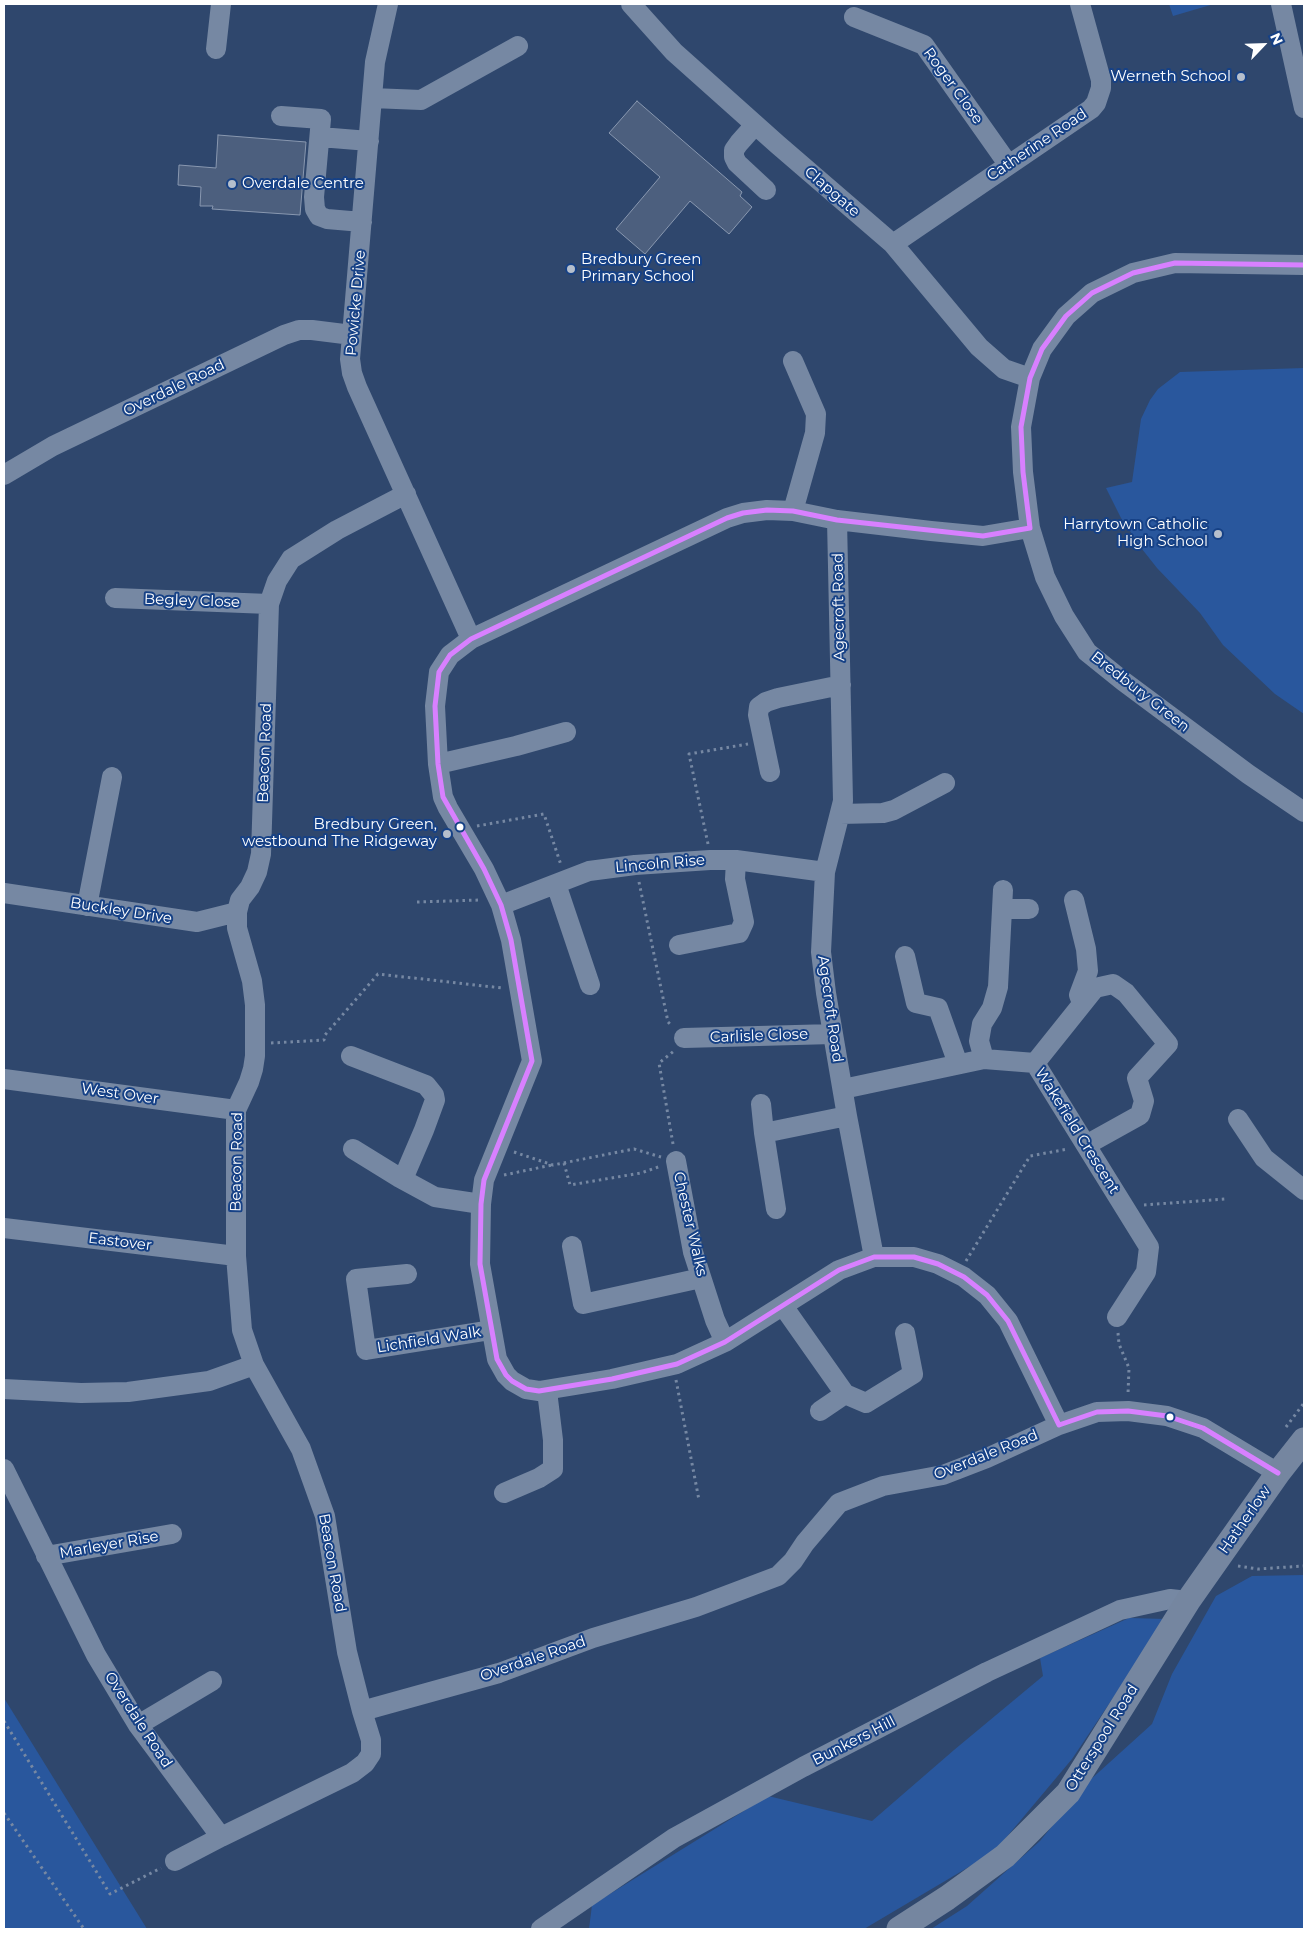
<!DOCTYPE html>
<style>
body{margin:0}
#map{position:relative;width:1308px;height:1933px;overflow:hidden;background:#2f476d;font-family:Montserrat,sans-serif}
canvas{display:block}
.frame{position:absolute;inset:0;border:5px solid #fff;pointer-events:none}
.north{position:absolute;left:1238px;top:20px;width:50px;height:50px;-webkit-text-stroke:4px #164186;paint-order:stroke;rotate:66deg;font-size:14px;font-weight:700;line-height:20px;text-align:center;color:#fff}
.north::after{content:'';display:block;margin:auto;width:18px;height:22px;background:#fff;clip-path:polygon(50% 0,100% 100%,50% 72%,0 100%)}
</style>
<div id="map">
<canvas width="1308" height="1933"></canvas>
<div class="frame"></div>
<div class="north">N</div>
</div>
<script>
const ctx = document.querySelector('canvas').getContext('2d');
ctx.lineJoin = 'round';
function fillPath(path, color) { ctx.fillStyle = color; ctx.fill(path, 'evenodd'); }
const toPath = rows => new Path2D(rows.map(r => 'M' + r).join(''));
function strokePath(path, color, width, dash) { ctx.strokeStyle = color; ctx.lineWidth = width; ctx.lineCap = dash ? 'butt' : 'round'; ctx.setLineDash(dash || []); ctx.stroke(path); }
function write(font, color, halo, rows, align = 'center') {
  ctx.font = font + ' Montserrat,sans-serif'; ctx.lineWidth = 4; ctx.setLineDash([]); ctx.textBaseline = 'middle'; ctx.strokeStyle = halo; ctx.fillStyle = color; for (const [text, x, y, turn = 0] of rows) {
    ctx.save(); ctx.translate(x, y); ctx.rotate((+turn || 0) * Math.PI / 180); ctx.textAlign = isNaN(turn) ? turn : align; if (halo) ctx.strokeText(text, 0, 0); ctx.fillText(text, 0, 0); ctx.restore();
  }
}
fillPath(toPath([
 [1169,4,1214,4,1173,16],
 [1304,368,1304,714,1275,694,1223,645,1200,613,1157,568,1142,549,1121,518,1106,488,1132,482,1141,419,1150,400,1158,389,1180,372],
 [1304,1575,1304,1929,931,1929,967,1906,1040,1841,1089,1781,1152,1724,1172,1674,1216,1596,1252,1576],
 [1129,1618,1166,1619,1072,1759,994,1852,864,1929,589,1929,592,1905,768,1796,872,1821,954,1750,1043,1676,1040,1658],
 [4,1698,147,1929,4,1929]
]), '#29579d');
const building = toPath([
 [637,101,742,192,740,196,752,207,729,234,690,201,645,254,616,229,660,177,609,133,637,101],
 [218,135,306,142,300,215,212,209,213,206,200,206,201,187,178,185,179,165,216,168,218,135]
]);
fillPath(building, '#4c5f7e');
strokePath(building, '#8998b0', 1);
strokePath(toPath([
 [477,826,544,814,561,865],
 [708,844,689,754,748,744],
 [639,882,668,1022,672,1026],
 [417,902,480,900],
 [271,1043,324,1040,325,1035,378,974,502,988],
 [673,1144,659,1063,674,1051],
 [514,1152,553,1165,634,1149,661,1157],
 [564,1163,570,1185,641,1173,661,1166],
 [504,1175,552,1165],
 [1144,1205,1225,1199],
 [966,1261,1030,1156,1068,1149],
 [1118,1333,1119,1344,1129,1368,1128,1394],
 [676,1380,699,1500],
 [1286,1427,1304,1403],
 [1238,1566,1258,1569,1304,1566],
 [4,1721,110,1894,161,1868],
 [4,1813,84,1929]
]), '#7688a3', 3, [2.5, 4]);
strokePath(toPath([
 [388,4,375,62,350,359,352,373,357,387,471,639],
 [631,4,674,52,777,144,893,244,979,347,1004,369,1030,378],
 [1281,4,1304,108],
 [854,17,924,45,1008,164],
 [216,49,221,4],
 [372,98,421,100,518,46],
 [281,116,321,119,314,197,315,209,319,216,327,219,362,222],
 [755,125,739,143,734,150,734,157,737,163,766,190],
 [320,137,369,141],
 [893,244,1091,109,1096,103,1101,88,1101,80,1080,4],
 [1304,265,1175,263,1133,273,1092,293,1066,316,1042,349,1030,378,1021,427,1023,472,1030,528,1045,577,1064,616,1087,652,1123,681,1248,774,1304,812],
 [4,475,53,446,284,335,299,330,312,330,352,335],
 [793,511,815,433,816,414,793,361],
 [837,520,843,801,825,872,821,952,826,993,847,1116,874,1257],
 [1030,528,983,536,931,531,837,520,793,511,767,510,743,513,727,518,471,639,450,655,439,672,435,706,438,764,443,797,448,808,484,869,501,905,511,940,532,1061,484,1180,481,1204,480,1264,497,1359,506,1375,512,1381,526,1389,539,1391,612,1379,677,1364,725,1342,839,1270,874,1257,914,1257,938,1264,964,1277,987,1295,1008,1321,1059,1425],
 [115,598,269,604],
 [438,764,516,746,566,732],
 [770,772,758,715,759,707,766,702,778,698,841,685],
 [840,814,883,813,894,810,945,783],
 [556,884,590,985],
 [4,893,197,922,237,912],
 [1074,900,1086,949,1088,971,1079,995,1082,1003],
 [501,905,589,871,635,865,710,860,736,860,825,872],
 [87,906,112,777],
 [1002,909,1029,909],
 [679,945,739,933,744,922,735,879,736,860],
 [905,956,916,1003,938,1008,958,1064],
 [684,1038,833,1034],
 [351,1056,426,1085,434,1095,435,1100,424,1130,403,1179],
 [984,1059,979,1041,982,1024,992,1008,998,987,1003,890],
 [1035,1063,1095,988,1113,984,1126,993,1168,1044,1137,1078,1144,1101,1140,1115,1086,1145],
 [4,1079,236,1110],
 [843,1089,984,1059,1035,1063,1149,1247,1146,1272,1117,1317],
 [761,1104,764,1133],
 [1238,1119,1264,1158,1304,1190],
 [353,1149,400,1178,435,1197,481,1204],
 [676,1161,693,1252,715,1320,725,1342],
 [776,1209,764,1133,847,1116],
 [4,1228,236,1256],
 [572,1246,583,1304,701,1278],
 [407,1274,356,1279,366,1350,491,1330],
 [783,1306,845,1394,820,1411],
 [4,1389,81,1393,128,1392,209,1381,254,1365],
 [845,1394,866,1403,913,1374,905,1333],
 [4,1469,96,1655,138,1725,221,1837,352,1773,365,1763,371,1754,371,1740,362,1711,347,1652,325,1516,301,1449,254,1365,242,1330,236,1256,236,1110,249,1082,253,1069,255,1056,255,1005,252,981,237,928,237,912,240,900,250,887,257,872,261,854,269,604,277,581,291,559,337,530,406,494],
 [504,1493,539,1478,553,1469,553,1440,547,1391],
 [46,1556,172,1534],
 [362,1711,499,1673,593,1638,696,1607,778,1576,793,1561,805,1543,839,1503,883,1486,943,1475,987,1458,1059,1425,1097,1412,1128,1411,1167,1416,1203,1428,1278,1473],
 [138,1725,212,1681],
 [175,1861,221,1837],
 [541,1929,674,1838,803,1767,987,1672,1120,1610,1170,1599,1188,1601]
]), '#7688a3', 20);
strokePath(toPath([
 [899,1929,947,1898,1005,1856,1068,1793,1188,1601,1278,1473,1304,1440]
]), '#7586a0', 25);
strokePath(toPath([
 [1030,528,983,536,837,520,793,511,767,510,743,513,727,518,471,639,450,655,439,672,435,706,438,764,443,797,484,869,501,905,511,940,532,1061,484,1180,481,1204,480,1264,497,1359,506,1375,512,1381,526,1389,539,1391,612,1379,677,1364,725,1342,839,1270,874,1257,914,1257,938,1264,964,1277,987,1295,1008,1321,1059,1425],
 [1030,528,1023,472,1021,427,1030,378,1042,349,1066,316,1092,293,1133,273,1175,263,1304,265],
 [1059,1425,1097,1412,1128,1411,1167,1416,1203,1428,1278,1473]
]), '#d880ff', 5);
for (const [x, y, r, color] of [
 [1241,77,5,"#b6bfcc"],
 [232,184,5,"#b6bfcc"],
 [571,269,5,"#b6bfcc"],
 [1218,534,5,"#b6bfcc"],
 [460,827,4.5,"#fff"],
 [447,834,5,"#b6bfcc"],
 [1170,1417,4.5,"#fff"]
]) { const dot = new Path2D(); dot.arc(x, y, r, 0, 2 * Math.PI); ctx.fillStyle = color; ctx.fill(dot); strokePath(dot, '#164186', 2); }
write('15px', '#fff', '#164186', [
 ["Werneth School",1231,77],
 ["Overdale Centre",242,184,"left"],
 ["Bredbury Green",581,260,"left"],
 ["Primary School",581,277,"left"],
 ["Harrytown Catholic",1208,525],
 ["High School",1208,542],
 ["Bredbury Green,",437,825],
 ["westbound The Ridgeway",437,842]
], 'right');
write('15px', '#fff', '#164186', [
 ["Roger Close",953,86,54],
 ["Catherine Road",1037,145,-34],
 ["Clapgate",832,192,41],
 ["Powicke Drive",356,303,-85],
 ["Overdale Road",174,388,-26],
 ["Begley Close",192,601,2],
 ["Agecroft Road",839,607,-91],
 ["Bredbury Green",1140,692,38],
 ["Beacon Road",265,753,-88],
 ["Lincoln Rise",660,864,-5],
 ["Buckley Drive",121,911,9],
 ["Agecroft Road",830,1009,82],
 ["Carlisle Close",759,1036,-2],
 ["West Over",120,1094,8],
 ["Wakefield Crescent",1077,1131,58],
 ["Beacon Road",237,1162,-89],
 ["Chester Walks",690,1224,77],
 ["Eastover",120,1242,7],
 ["Lichfield Walk",429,1340,-9],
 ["Overdale Road",986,1455,-22],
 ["Hatherlow",1245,1520,-55],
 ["Marleyer Rise",109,1545,-10],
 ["Beacon Road",332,1563,80],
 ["Overdale Road",533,1659,-19],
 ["Overdale Road",138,1720,57],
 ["Otterspool Road",1102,1738,-58],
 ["Bunkers Hill",854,1741,-27]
]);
</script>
